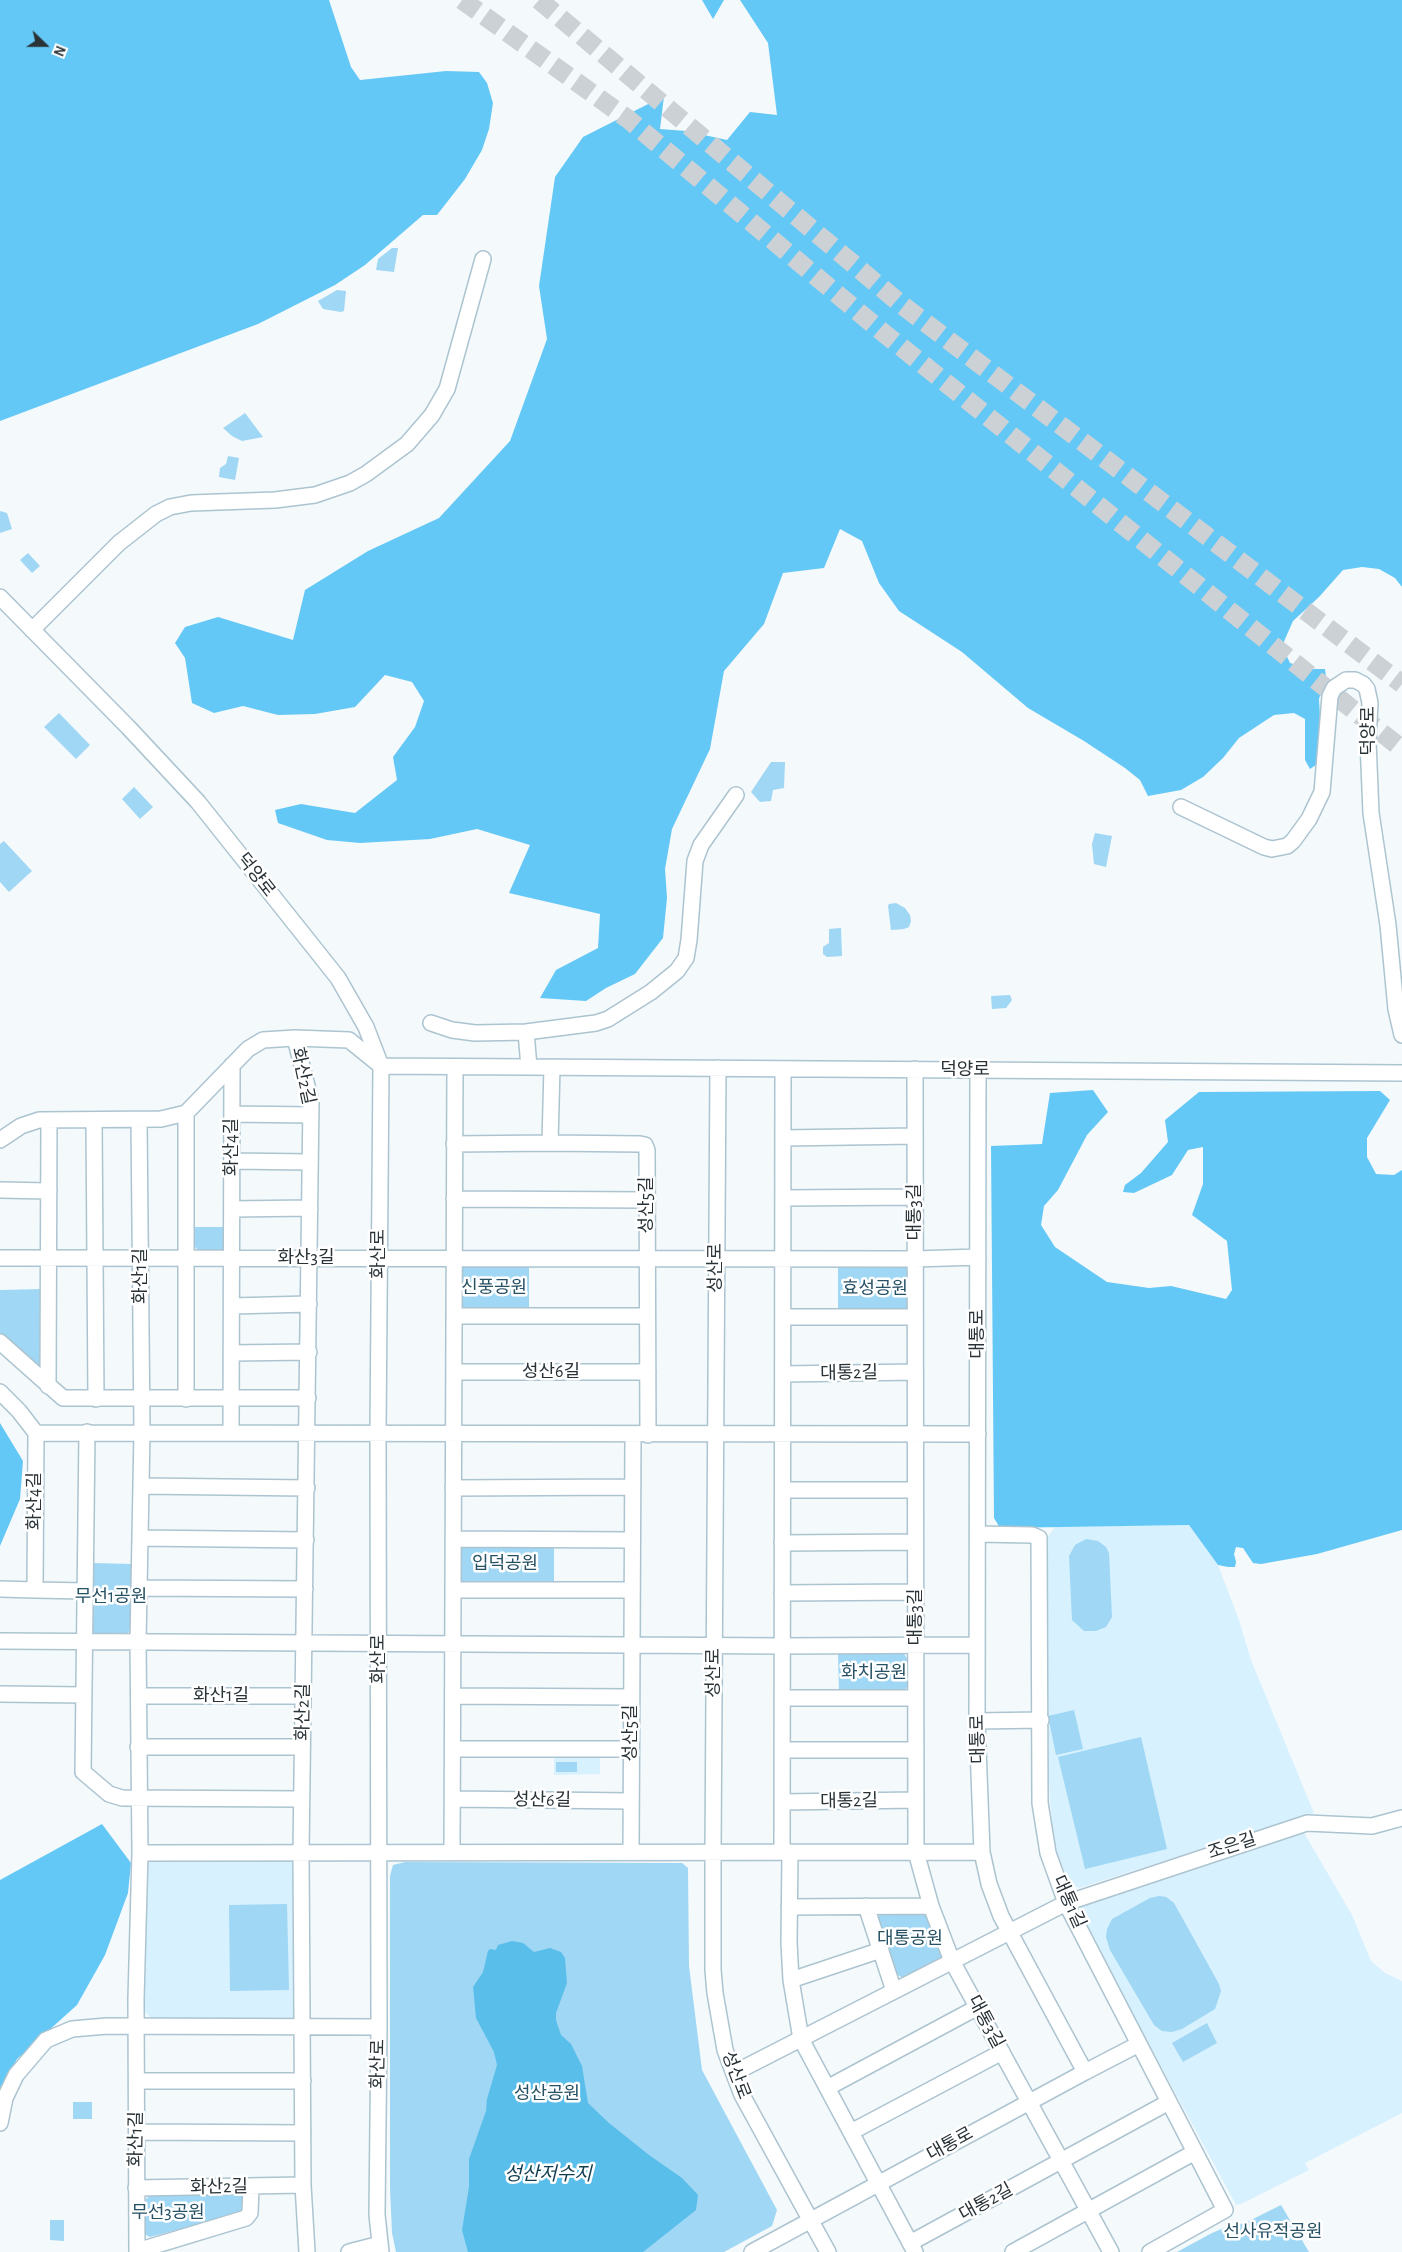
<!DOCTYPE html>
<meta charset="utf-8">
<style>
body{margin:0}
#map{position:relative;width:1402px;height:2252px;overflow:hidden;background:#f4f9fc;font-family:"Alegreya Sans",sans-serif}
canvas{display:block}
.north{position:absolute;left:20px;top:20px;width:50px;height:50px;-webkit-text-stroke:4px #fff;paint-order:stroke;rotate:112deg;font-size:14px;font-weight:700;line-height:20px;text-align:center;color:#293237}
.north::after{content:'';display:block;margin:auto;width:18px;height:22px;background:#293237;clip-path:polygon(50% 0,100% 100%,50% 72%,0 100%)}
</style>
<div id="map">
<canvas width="1402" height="2252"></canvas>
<div class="north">N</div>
</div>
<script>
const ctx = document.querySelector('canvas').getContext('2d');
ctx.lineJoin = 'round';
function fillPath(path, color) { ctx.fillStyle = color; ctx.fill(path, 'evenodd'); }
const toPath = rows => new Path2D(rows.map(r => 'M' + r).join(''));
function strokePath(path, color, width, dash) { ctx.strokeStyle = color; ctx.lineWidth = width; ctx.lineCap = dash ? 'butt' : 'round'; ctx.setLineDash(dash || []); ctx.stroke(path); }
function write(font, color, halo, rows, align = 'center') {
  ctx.font = font + ' "Alegreya Sans","Noto Sans KR",sans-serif'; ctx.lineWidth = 5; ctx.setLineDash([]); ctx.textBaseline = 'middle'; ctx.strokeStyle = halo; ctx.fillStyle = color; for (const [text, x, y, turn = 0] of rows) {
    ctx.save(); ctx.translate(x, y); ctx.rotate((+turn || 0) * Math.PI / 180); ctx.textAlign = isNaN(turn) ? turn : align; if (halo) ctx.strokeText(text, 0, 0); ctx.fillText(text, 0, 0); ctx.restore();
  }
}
fillPath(toPath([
 [1189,1525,1218,1565,1239,1620,1251,1660,1314,1813,1079,1888,1062,1880,1054,1843,1050,1802,1046,1712,1047,1538,1055,1527],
 [554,1754,600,1754,600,1774,554,1775],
 [1303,1831,1352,1915,1371,1961,1385,1973,1402,1981,1402,2113,1305,2163,1309,2170,1241,2204,1236,2205,1078,1913,1082,1903],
 [149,1857,290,1858,297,1865,299,2016,292,2023,153,2020,144,2011,145,1863]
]), '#d7f1fe');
fillPath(toPath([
 [392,248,398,248,394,272,376,270,378,259],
 [337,290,346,291,344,311,341,312,323,309,318,301],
 [245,413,263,437,242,441,232,436,223,428],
 [228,456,239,458,235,480,219,477,220,468,226,464],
 [0,511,7,513,12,529,0,533],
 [28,553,40,566,32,573,20,560],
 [59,713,90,745,76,759,44,727],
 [771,762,785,762,784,788,773,790,771,801,760,802,751,792],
 [134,787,153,807,140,819,122,799],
 [1095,833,1112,836,1106,867,1094,864,1092,844],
 [4,841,32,871,9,892,0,882,0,844],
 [896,903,905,908,910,915,911,921,909,927,904,929,891,930,888,906,889,904],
 [841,928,842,956,827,957,823,954,823,947,829,943,829,929],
 [1010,995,1012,1000,1006,1008,992,1009,991,996],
 [193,1227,226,1227,226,1244,223,1250,198,1250,193,1245],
 [465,1265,529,1265,529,1310,465,1310,460,1304,459,1271],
 [838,1266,906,1266,912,1271,912,1305,906,1311,838,1312],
 [42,1289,44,1364,33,1366,0,1334,0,1290],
 [1086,1539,1098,1541,1106,1547,1109,1553,1112,1617,1106,1627,1096,1631,1084,1631,1072,1620,1069,1556,1075,1545],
 [554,1544,554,1583,464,1583,455,1578,456,1552,465,1545],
 [92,1563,132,1564,130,1630,126,1636,95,1636,91,1631],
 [903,1652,909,1662,909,1684,904,1692,839,1693,838,1653],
 [1074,1710,1083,1749,1056,1755,1048,1716],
 [1141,1737,1167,1849,1085,1869,1058,1757],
 [556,1762,577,1762,577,1772,556,1772],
 [405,1862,682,1863,688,1868,689,1966,702,2070,777,2210,772,2226,724,2252,396,2252,392,2233,390,2188,390,1876,393,1865],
 [1159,1896,1166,1897,1174,1903,1219,1984,1221,1991,1215,2009,1182,2029,1172,2032,1162,2031,1154,2025,1110,1950,1106,1937,1107,1929,1112,1919,1150,1898],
 [287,1904,289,1990,230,1991,229,1905],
 [880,1912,923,1912,929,1917,942,1954,939,1963,905,1979,894,1973,877,1924],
 [1207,2023,1217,2043,1183,2062,1172,2043],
 [73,2102,92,2102,92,2119,73,2119],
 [236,2191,245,2197,244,2209,235,2215,150,2237,144,2234,146,2199,152,2194],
 [1281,2205,1309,2252,1177,2252,1212,2233,1229,2226,1245,2223],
 [50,2220,64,2220,64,2241,50,2240]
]), '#9fd7f4');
fillPath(toPath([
 [0,0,329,0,351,67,360,80,446,71,479,72,487,83,493,103,489,129,482,150,465,179,437,215,423,215,365,265,335,285,258,324,0,421],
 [702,0,724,0,713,19],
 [740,0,1402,0,1402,587,1395,578,1379,569,1362,567,1343,570,1319,597,1293,621,1282,646,1290,663,1310,669,1325,669,1326,678,1319,699,1320,717,1316,765,1310,769,1305,760,1305,719,1294,713,1274,715,1239,738,1223,758,1203,777,1181,790,1148,796,1140,780,1125,768,1084,741,1028,708,962,652,899,611,879,583,862,541,840,529,824,568,783,573,764,624,724,671,710,749,672,829,665,869,667,898,663,938,635,974,606,988,586,1001,540,998,556,970,598,948,600,914,509,893,530,845,477,829,430,839,360,843,327,840,278,823,275,810,301,804,355,813,397,780,393,757,415,727,424,701,412,682,385,675,355,707,315,714,278,715,243,706,214,713,192,703,185,658,175,643,185,627,218,617,293,640,305,590,368,551,439,518,510,441,547,339,539,286,555,177,583,137,664,96,660,129,686,131,727,140,750,112,777,115,768,43],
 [1093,1090,1108,1112,1087,1135,1058,1190,1044,1206,1041,1225,1055,1247,1107,1282,1149,1288,1171,1286,1226,1299,1232,1290,1227,1241,1192,1215,1203,1184,1203,1147,1188,1150,1172,1175,1134,1193,1123,1192,1125,1185,1141,1173,1168,1142,1165,1120,1199,1092,1380,1091,1390,1100,1367,1138,1367,1157,1376,1174,1394,1175,1402,1170,1402,1530,1317,1554,1261,1564,1253,1563,1243,1548,1236,1547,1234,1554,1236,1562,1235,1567,1228,1567,1218,1565,1189,1525,1000,1528,994,1518,991,1146,1042,1144,1050,1093],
 [0,1423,23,1461,20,1499,0,1546],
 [102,1824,131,1863,128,1893,105,1955,77,2005,17,2059,0,2093,0,1880]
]), '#64c8f6');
fillPath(toPath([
 [512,1941,523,1943,534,1952,550,1948,561,1952,565,1958,567,1983,556,2013,556,2020,561,2035,571,2044,582,2066,588,2103,609,2123,649,2155,682,2178,698,2195,696,2210,643,2252,468,2252,462,2230,469,2187,469,2159,486,2111,487,2099,497,2065,494,2052,476,2018,473,1987,483,1972,488,1951,490,1949,496,1950,498,1945]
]), '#5abeeb');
strokePath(toPath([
 [462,0,628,119,880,330,1402,749],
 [539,0,902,305,1402,684]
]), '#cbd1d5', 19, [19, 9]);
const minor = toPath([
 [0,597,128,727,198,802,338,978,366,1027,381,1066,378,1432,379,2027,377,2215,381,2252],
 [32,630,119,543,156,514,170,507,191,503,275,500,315,495,350,483,366,474,407,444,432,415,447,389,483,259],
 [1181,807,1264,847,1272,849,1287,846,1293,841,1309,819,1322,792,1330,696,1334,688,1346,680,1355,680,1363,684,1367,689,1370,703,1368,741,1371,813,1388,925,1396,1009,1402,1035],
 [431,1023,452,1030,475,1033,526,1032],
 [295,1038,311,1102,301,1852,303,2185,307,2252],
 [381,1066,1402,1073],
 [529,1067,526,1032,596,1023,608,1019,651,992,677,971,686,958,689,940,695,861,701,845,736,795],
 [552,1067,550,1143,640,1144,645,1145,647,1150,648,1435],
 [718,1068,713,1852,713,1970,715,1993,725,2050,742,2095,828,2252],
 [915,1069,916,1852,931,1906,952,1961,1111,2252],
 [186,1113,186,1399],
 [232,1114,311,1115],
 [94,1120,96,1399],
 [783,1138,915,1136],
 [0,1140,21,1126,39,1120,161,1119,186,1113,248,1049,263,1040,295,1038,349,1040,381,1066],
 [454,1144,550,1143],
 [232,1161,310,1162],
 [0,1190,49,1191],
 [783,1198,915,1197],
 [454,1199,647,1200],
 [232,1209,310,1208],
 [0,1258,915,1259,978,1257],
 [232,1306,309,1304],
 [454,1316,647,1316],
 [783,1317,915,1317],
 [0,1342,63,1398,308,1398],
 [232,1353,309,1352],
 [454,1372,648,1372],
 [783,1374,915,1372],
 [48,1386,49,1120],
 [0,1392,19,1411,36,1433,35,1590,0,1589],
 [87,1432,83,1772,109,1794,122,1798,301,1799],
 [36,1433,978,1434],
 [231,1433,232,1065],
 [142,1486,307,1488],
 [453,1488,633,1487],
 [783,1490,915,1490],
 [978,1534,1032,1535,1039,1538,1040,1803,1048,1853,1066,1903,1225,2210,1150,2252],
 [141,1538,306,1540],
 [453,1539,632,1540],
 [782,1543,915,1542],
 [139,1588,305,1589],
 [35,1590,85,1591],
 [453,1590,632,1590],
 [782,1593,916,1592],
 [0,1641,782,1646,977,1645],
 [0,1694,83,1695],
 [139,1696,303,1696],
 [453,1696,631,1697],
 [782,1698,916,1698],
 [977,1721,1041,1720],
 [138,1747,302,1747],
 [453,1749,631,1749],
 [782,1750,916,1750],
 [452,1799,631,1801],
 [782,1802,916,1800],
 [452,1852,455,1067],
 [631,1852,633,1435],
 [782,1852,783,1069],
 [790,1852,789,1943,791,1980,801,2039,915,2252],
 [140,1853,982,1852],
 [866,1906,894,1991],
 [789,1907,931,1906],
 [791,1980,881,1950],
 [1085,2072,1139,2044],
 [734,2073,1066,1903,1307,1823,1372,1826,1402,1818],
 [137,2081,303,2081],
 [827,2088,978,2007],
 [0,2123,5,2098,16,2075,46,2040,72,2029,107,2026,379,2027],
 [137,2132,303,2133],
 [851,2132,1002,2052],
 [136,2188,303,2185],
 [910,2243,1169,2102],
 [137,2251,246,2218,250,2213,251,2187],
 [137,2252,136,1999,140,1853,138,1642,142,1432,139,1120],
 [349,2252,380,2244],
 [752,2252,1085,2072,1001,1916,989,1884,982,1852,977,1721,978,1070],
 [1013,2252,1195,2152]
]);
strokePath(minor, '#acc4d0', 18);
strokePath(minor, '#fff', 15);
write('18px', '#293237', '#fff', [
 ["덕양로",1369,731,-90],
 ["덕양로",256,875,52],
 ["덕양로",965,1070],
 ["화산2길",303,1076,78],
 ["화산4길",232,1147,-90],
 ["성산5길",647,1205,-90],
 ["대통3길",915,1212,-90],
 ["화산로",379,1254,-90],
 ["화산3길",306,1258],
 ["성산로",716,1268,-90],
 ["화산1길",141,1276,-90],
 ["대통로",978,1334,-90],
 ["성산6길",551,1372],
 ["대통2길",849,1373,-1],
 ["화산4길",35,1501,-90],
 ["대통3길",916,1617,-90],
 ["화산로",379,1659,-90],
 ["성산로",714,1673,-90],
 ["화산1길",221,1696],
 ["화산2길",303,1712,-89],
 ["성산5길",631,1733,-90],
 ["대통로",978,1739,-91],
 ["성산6길",542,1800,1],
 ["대통2길",849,1801,-1],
 ["조은길",1232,1846,-18],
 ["대통1길",1069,1902,66],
 ["대통3길",986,2022,62],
 ["화산로",378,2064,-89],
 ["성산로",736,2075,69],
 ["화산1길",136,2139,-89],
 ["대통로",950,2144,-29],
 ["화산2길",219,2187,-1],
 ["대통2길",986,2202,-29]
]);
write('18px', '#275165', '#fff', [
 ["신풍공원",494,1288],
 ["효성공원",875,1289],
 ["입덕공원",505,1564],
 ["무선1공원",111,1597],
 ["화치공원",874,1673],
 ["대통공원",910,1939],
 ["성산공원",547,2094],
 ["무선3공원",168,2213],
 ["선사유적공원",1273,2232]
]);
write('italic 19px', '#113d50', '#fff', [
 ["성산저수지",548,2174]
]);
</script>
